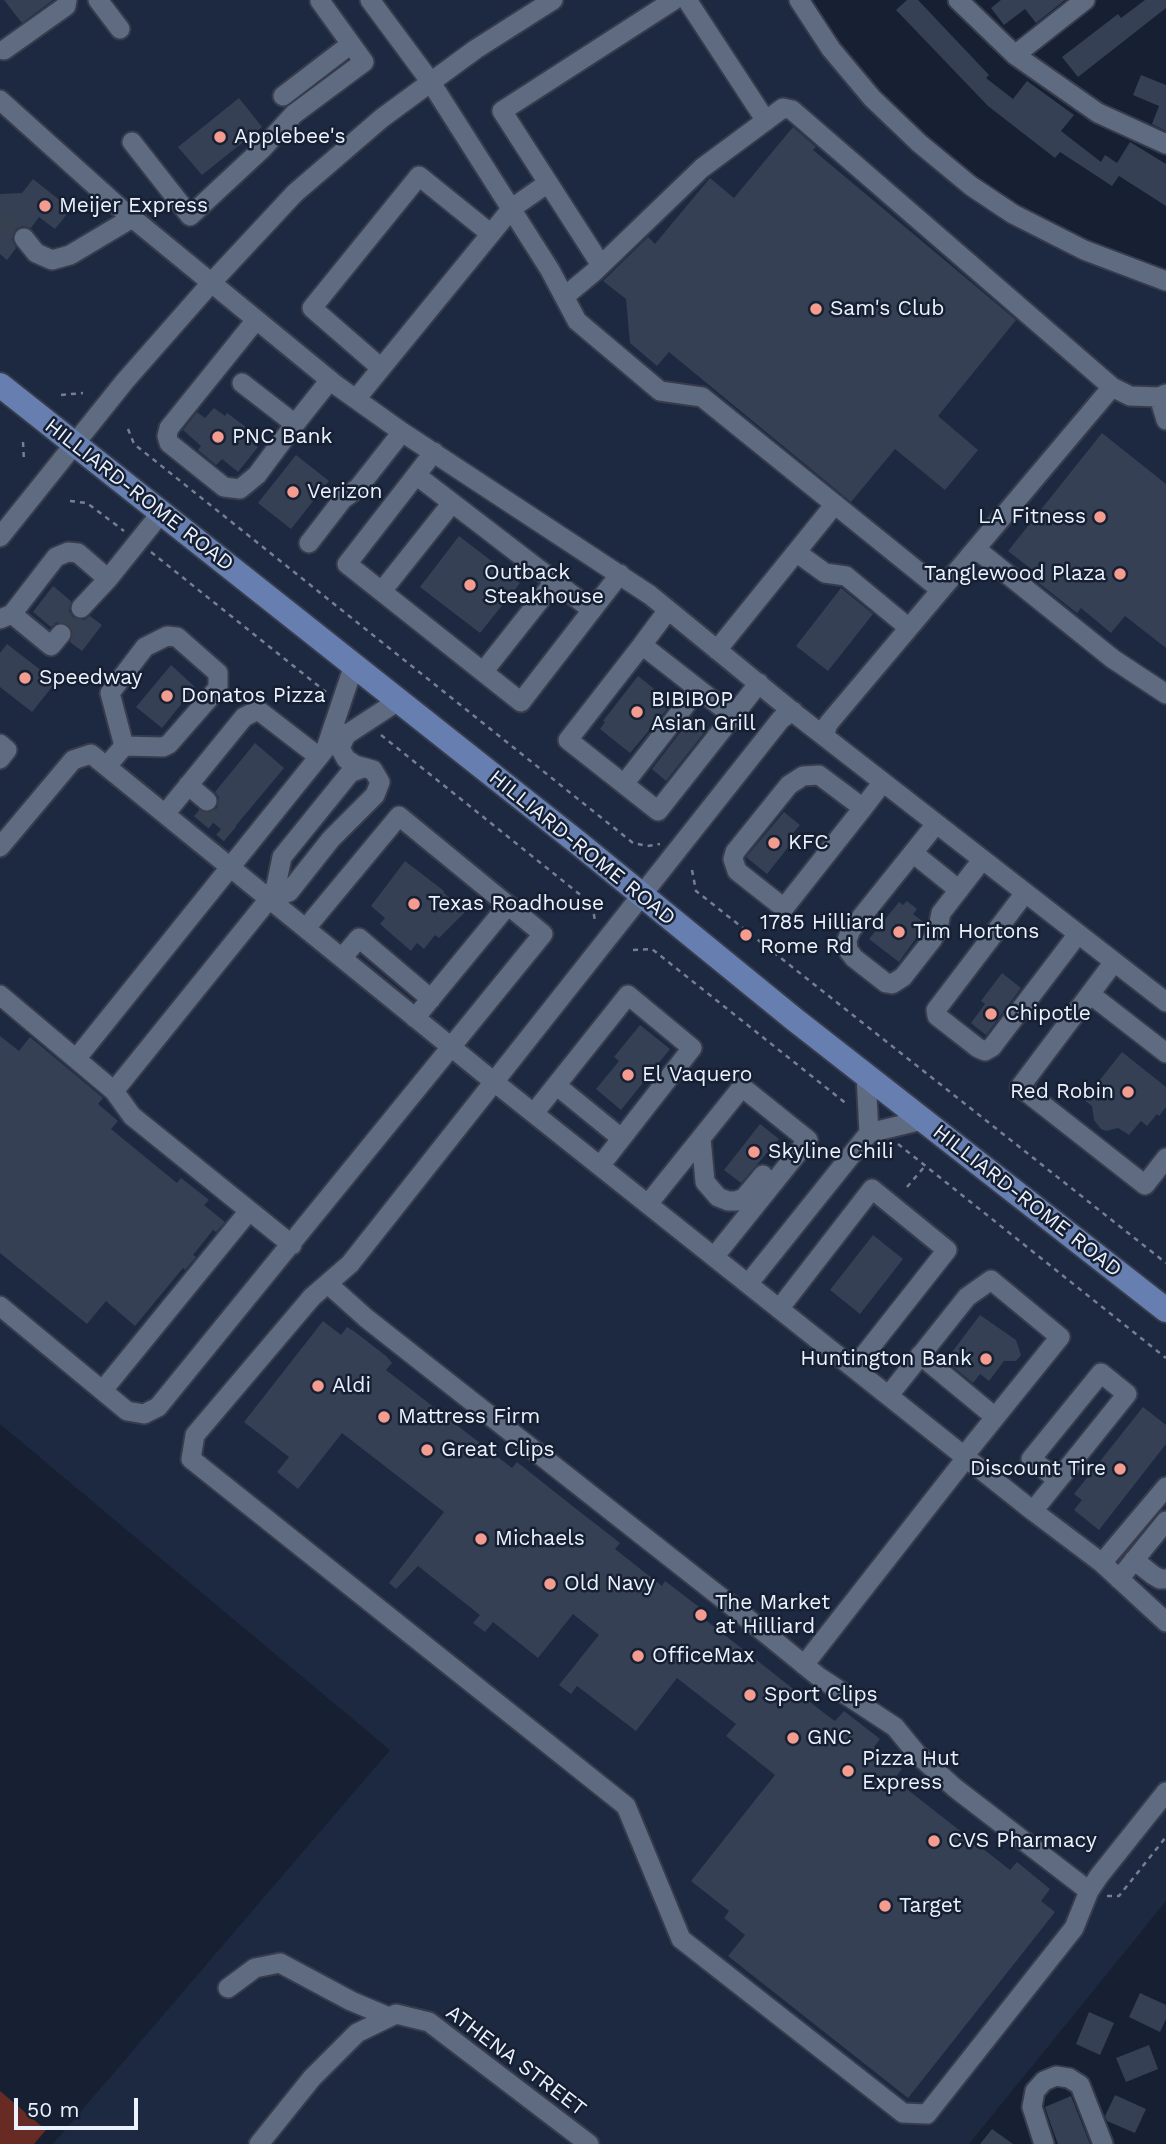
<!DOCTYPE html>
<style>
body{margin:0}
#map{position:relative;width:1166px;height:2144px;overflow:hidden;background:#162032;font-family:"Work Sans",sans-serif}
canvas{display:block}
.scale{position:absolute;left:14px;top:2098px;width:124px;height:32px;box-sizing:border-box;border:4px solid #ebf2ff;border-top:0;padding-left:9px;font-size:21px;line-height:24px;white-space:nowrap;color:#ebf2ff;-webkit-text-stroke:5px #162032;paint-order:stroke}
</style>
<div id="map">
<canvas width="1166" height="2144"></canvas>
<div class="scale">50 m</div>
</div>
<script>
const ctx = document.querySelector('canvas').getContext('2d');
ctx.lineJoin = 'round';
function fillPath(path, color) { ctx.fillStyle = color; ctx.fill(path, 'evenodd'); }
const toPath = rows => new Path2D(rows.map(r => 'M' + r).join(''));
function strokePath(path, color, width, dash) { ctx.strokeStyle = color; ctx.lineWidth = width; ctx.lineCap = dash ? 'butt' : 'round'; ctx.setLineDash(dash || []); ctx.stroke(path); }
function write(font, color, halo, rows, align = 'center') {
  ctx.font = font + ' "Work Sans",sans-serif'; ctx.lineWidth = 5; ctx.setLineDash([]); ctx.textBaseline = 'middle'; ctx.strokeStyle = halo; ctx.fillStyle = color; for (const [text, x, y, turn = 0] of rows) {
    ctx.save(); ctx.translate(x, y); ctx.rotate((+turn || 0) * Math.PI / 180); ctx.textAlign = isNaN(turn) ? turn : align; if (halo) ctx.strokeText(text, 0, 0); ctx.fillText(text, 0, 0); ctx.restore();
  }
}
fillPath(toPath([
 [0,0,799,0,831,49,971,186,1166,281,1166,1901,969,2144,53,2144,390,1750,0,1424]
]), '#1d2941');
fillPath(toPath([
 [0,2091,46,2130,34,2144,0,2144]
]), '#672b24');
fillPath(toPath([
 [4,0,53,0,22,23],
 [907,0,918,0,989,75,986,78,1013,99,1027,81,1074,115,1061,131,1101,162,1105,155,1117,163,1130,142,1166,164,1166,206,1119,176,1112,186,1060,152,1055,158,988,106,896,10],
 [1001,0,1065,0,1036,23,1025,9,1004,25,991,8],
 [1145,0,1166,0,1166,8,1078,77,1062,57,1118,14,1121,18],
 [1141,75,1166,85,1166,131,1152,124,1159,106,1133,95],
 [239,98,262,127,202,175,178,147],
 [793,127,816,147,813,150,1016,320,938,416,978,450,945,490,895,449,851,502,669,352,657,366,630,343,626,299,603,281,648,237,655,244,710,178,734,198],
 [33,179,71,209,55,229,39,217,31,228,23,226,16,229,12,239,16,248,7,260,0,254,0,194,22,193],
 [214,408,225,416,227,413,246,427,241,433,258,447,238,472,222,459,216,465,198,450,201,446,183,430,197,412,205,418],
 [1102,433,1166,484,1166,648,1125,616,1111,633,1081,608,1077,613,1035,580,1039,575,1008,551],
 [296,455,329,481,291,529,258,503],
 [459,536,520,583,480,633,420,587],
 [53,586,71,601,69,611,73,617,84,620,90,616,102,625,82,651,70,642,73,630,68,624,57,622,51,627,33,612],
 [841,588,873,614,828,671,796,646],
 [7,644,56,682,32,712,0,687,0,653],
 [171,665,195,687,162,728,136,707],
 [638,676,672,703,630,753,600,729,605,722,603,721],
 [692,717,707,729,666,781,652,769],
 [255,743,284,768,228,835,199,811,211,813,217,808,219,797,215,792],
 [784,812,800,825,793,833,797,836,767,874,746,857],
 [405,861,444,891,443,892,465,912,439,938,435,935,424,949,417,943,411,951,380,924,385,918,371,906],
 [907,901,917,909,913,914,926,924,899,962,869,939,899,902,903,905],
 [1002,973,1021,988,986,1035,971,1023,985,1004,981,1001],
 [640,1025,670,1049,621,1110,596,1089,619,1061,614,1057],
 [0,1036,19,1051,30,1037,84,1082,103,1098,98,1104,118,1121,111,1129,177,1183,181,1178,209,1200,204,1205,225,1222,216,1232,213,1230,193,1255,196,1257,185,1270,183,1268,135,1326,106,1301,87,1324,0,1253],
 [1122,1052,1166,1087,1166,1107,1159,1116,1157,1114,1147,1126,1141,1121,1129,1135,1118,1128,1106,1131,1101,1129,1094,1120,1092,1106,1084,1100],
 [760,1124,779,1139,741,1183,724,1170],
 [873,1235,903,1259,860,1314,830,1290],
 [980,1315,1016,1340,1021,1355,1016,1361,1004,1361,989,1381,980,1374,973,1383,951,1365,958,1356,952,1352],
 [323,1321,341,1335,347,1327,355,1332,386,1356,392,1363,386,1370,512,1468,517,1462,575,1508,620,1543,615,1549,662,1586,665,1581,707,1613,703,1618,824,1713,835,1721,844,1711,880,1739,874,1747,902,1769,894,1779,1010,1870,1017,1862,1050,1889,1041,1901,1055,1912,908,2098,728,1956,745,1935,724,1918,729,1911,691,1881,775,1775,726,1736,736,1724,677,1678,636,1731,577,1686,571,1694,559,1685,599,1635,573,1614,538,1658,493,1622,485,1632,473,1623,480,1615,418,1566,396,1589,389,1583,444,1512,342,1433,298,1489,277,1472,289,1457,244,1422],
 [1143,1407,1166,1425,1166,1444,1099,1530,1074,1510,1082,1500,1074,1494],
 [1140,1993,1166,2005,1166,2019,1160,2032,1129,2017],
 [1089,2012,1114,2023,1100,2055,1076,2044],
 [1149,2045,1158,2069,1126,2082,1116,2058],
 [1115,2095,1146,2109,1135,2133,1107,2121,1105,2116],
 [1071,2096,1090,2144,1058,2144,1051,2125,1045,2107],
 [992,2129,1013,2144,980,2144]
]), '#354054');
strokePath(toPath([
 [0,218,24,238],
 [61,634,81,608],
 [200,809,230,834]
]), '#364051', 19, [19, 10]);
const minor = toPath([
 [98,0,120,29],
 [370,0,430,81,550,270,577,321,660,391,702,397,941,590],
 [687,0,766,121],
 [799,0,831,49,872,98,919,143,971,186,1013,214,1084,250,1166,281],
 [958,0,1015,55,1098,113,1166,144],
 [4,50,66,6,67,0],
 [1015,55,1085,0],
 [283,96,351,44],
 [0,100,119,207,336,385,402,432,650,595,798,716,1166,1002],
 [132,142,190,216,262,149,294,114,364,62,320,1],
 [24,238,36,253,52,260,70,255,132,218],
 [601,265,502,111,674,0],
 [564,297,594,272,702,168,783,108,792,110,1112,387],
 [256,320,169,428,167,436,169,443,224,487,240,489,257,475,295,424],
 [381,368,312,308,419,176,491,234],
 [242,383,295,424,330,380],
 [1159,397,1166,420],
 [356,399,512,208,548,183],
 [434,452,347,564,521,702,620,574],
 [416,475,592,610],
 [0,537,125,381,212,282,295,193,382,118,476,49,553,0],
 [309,543,343,499,358,488,402,432],
 [976,549,1113,659,1166,694],
 [796,552,825,573,846,576,909,628],
 [382,591,452,503],
 [81,608,108,579,161,513],
 [12,614,51,646,61,634],
 [0,619,12,614,56,557,68,552,78,553,108,579],
 [642,645,733,716,658,811,568,740,642,645],
 [642,645,668,610],
 [717,650,835,504],
 [483,672,555,581],
 [793,711,781,719,350,1264,312,1297,195,1435,191,1459,626,1806,681,1939,903,2113,927,2114,1074,1928,1089,1891,1099,1876,1166,1792],
 [733,716,759,683],
 [824,736,828,724,1112,387,1130,396,1159,397,1166,394],
 [0,744,7,750,0,759],
 [326,748,354,665],
 [107,766,124,746,163,747,169,744,218,688,218,673,177,637,167,636,145,647,110,693,124,746],
 [624,784,698,689],
 [188,785,207,801],
 [863,808,819,775,803,776,789,785,735,852,733,859,737,871,784,908,863,808,883,782],
 [165,814,244,717,258,710,319,757],
 [936,824,851,930,847,940,848,950,854,958,886,983,892,984,903,977,932,940,938,928,941,913,982,860],
 [0,847,73,760,91,754,493,1081,1033,1511,1102,1563,1166,1622],
 [913,853,959,890],
 [1025,893,936,1010,937,1016,978,1048,985,1051,992,1047,1078,934],
 [269,899,289,892,331,839,375,795,380,782,373,770,355,765,346,759,340,748,347,733],
 [342,958,359,938,431,999],
 [1114,962,1020,1087,1145,1185,1166,1158],
 [1090,994,1166,1053],
 [0,995,114,1091,132,1116,292,1245],
 [415,1018,508,905],
 [76,1059,326,748,398,701],
 [866,1076,869,1133],
 [556,1085,621,1138],
 [114,1091,269,899,276,886,282,857,350,773,363,768],
 [534,1113,628,995,692,1048,600,1166],
 [701,1138,705,1182,718,1197,728,1201,736,1201,744,1198,763,1175],
 [648,1204,742,1087,808,1140,714,1257],
 [328,1284,366,1318,732,1606,819,1677,895,1727,917,1754,955,1788,1089,1891],
 [748,1284,869,1133,922,1120],
 [0,1306,127,1411,144,1414,158,1407,543,934,399,816,306,928],
 [779,1309,872,1189,947,1250,854,1368],
 [920,1355,995,1417],
 [103,1390,249,1211],
 [889,1395,967,1297,991,1280,1060,1337,964,1456],
 [1033,1511,1058,1480,1127,1394,1101,1373,1031,1459,1058,1480],
 [1134,1560,1153,1575,1160,1579,1166,1579],
 [1102,1563,1166,1487],
 [1119,1579,1166,1521],
 [804,1665,966,1458],
 [228,1988,255,1968,280,1963,351,2001,389,2017],
 [259,2144,312,2078,357,2033,396,2014,429,2022,589,2144],
 [1044,2144,1032,2107,1035,2091,1044,2081,1056,2076,1069,2078,1080,2085,1103,2144]
]);
const major = toPath([
 [0,385,577,842,794,1019,1166,1310]
]);
strokePath(minor, '#363c4c', 23);
strokePath(major, '#363c4c', 28);
strokePath(toPath([
 [61,395,83,393],
 [128,429,134,444,633,843,647,846,660,844],
 [23,442,24,462],
 [70,501,87,503,124,531],
 [151,552,326,692],
 [381,735,588,901,593,908,595,922],
 [692,870,696,891,705,898,1166,1263],
 [633,950,652,949,848,1105],
 [898,1144,1166,1358],
 [907,1187,925,1166],
 [1107,1896,1119,1896,1166,1837]
]), '#767f8f', 2.5, [5, 5]);
strokePath(minor, '#5f6b81', 19);
strokePath(major, '#667fb0', 24);
for (const [x, y, r, color] of [
 [220,137,7,"#f59c90"],
 [45,206,7,"#f59c90"],
 [816,309,7,"#f59c90"],
 [218,437,7,"#f59c90"],
 [293,492,7,"#f59c90"],
 [1100,517,7,"#f59c90"],
 [1120,574,7,"#f59c90"],
 [470,585,7,"#f59c90"],
 [25,678,7,"#f59c90"],
 [167,696,7,"#f59c90"],
 [637,712,7,"#f59c90"],
 [774,843,7,"#f59c90"],
 [414,904,7,"#f59c90"],
 [899,932,7,"#f59c90"],
 [746,935,7,"#f59c90"],
 [991,1014,7,"#f59c90"],
 [628,1075,7,"#f59c90"],
 [1128,1092,7,"#f59c90"],
 [754,1152,7,"#f59c90"],
 [986,1359,7,"#f59c90"],
 [318,1386,7,"#f59c90"],
 [384,1417,7,"#f59c90"],
 [427,1450,7,"#f59c90"],
 [1120,1469,7,"#f59c90"],
 [481,1539,7,"#f59c90"],
 [550,1584,7,"#f59c90"],
 [701,1615,7,"#f59c90"],
 [638,1656,7,"#f59c90"],
 [750,1695,7,"#f59c90"],
 [793,1738,7,"#f59c90"],
 [848,1771,7,"#f59c90"],
 [934,1841,7,"#f59c90"],
 [885,1906,7,"#f59c90"]
]) { const dot = new Path2D(); dot.arc(x, y, r, 0, 2 * Math.PI); ctx.fillStyle = color; ctx.fill(dot); strokePath(dot, '#162032', 2.5); }
write('21px', '#ebf2ff', '#162032', [
 ["Applebee's",234,137],
 ["Meijer Express",59,206],
 ["Sam's Club",830,309],
 ["PNC Bank",232,437],
 ["Verizon",307,492],
 ["LA Fitness",1086,517,"right"],
 ["Outback",484,573],
 ["Steakhouse",484,597],
 ["Tanglewood Plaza",1106,574,"right"],
 ["Speedway",39,678],
 ["Donatos Pizza",181,696],
 ["BIBIBOP",651,700],
 ["Asian Grill",651,724],
 ["KFC",788,843],
 ["Texas Roadhouse",428,904],
 ["1785 Hilliard",760,923],
 ["Rome Rd",760,947],
 ["Tim Hortons",913,932],
 ["Chipotle",1005,1014],
 ["El Vaquero",642,1075],
 ["Red Robin",1114,1092,"right"],
 ["Skyline Chili",768,1152],
 ["Huntington Bank",972,1359,"right"],
 ["Aldi",332,1386],
 ["Mattress Firm",398,1417],
 ["Great Clips",441,1450],
 ["Discount Tire",1106,1469,"right"],
 ["Michaels",495,1539],
 ["Old Navy",564,1584],
 ["The Market",715,1603],
 ["at Hilliard",715,1627],
 ["OfficeMax",652,1656],
 ["Sport Clips",764,1695],
 ["GNC",807,1738],
 ["Pizza Hut",862,1759],
 ["Express",862,1783],
 ["CVS Pharmacy",948,1841],
 ["Target",899,1906]
], 'left');
write('21px', '#ebf2ff', '#162032', [
 ["HILLIARD-ROME ROAD",139,495,38],
 ["HILLIARD-ROME ROAD",582,848,39],
 ["HILLIARD-ROME ROAD",1027,1201,38],
 ["ATHENA STREET",516,2061,37]
]);
</script>
